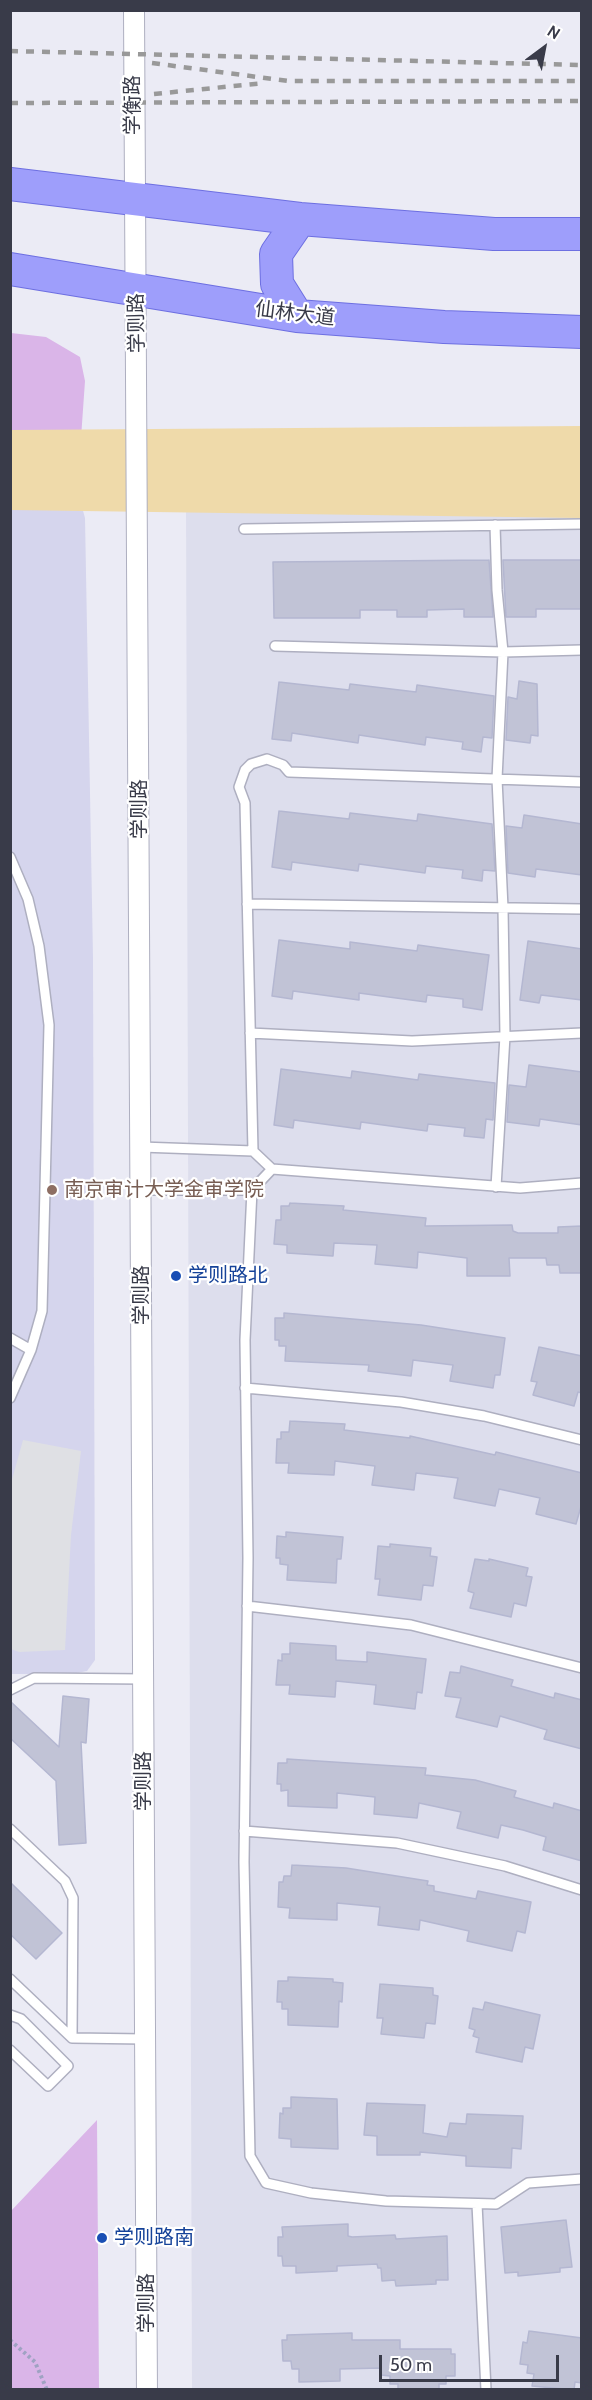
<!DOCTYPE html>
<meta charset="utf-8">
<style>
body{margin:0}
#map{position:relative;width:592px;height:2400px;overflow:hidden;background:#ebebf5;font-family:Cabin,sans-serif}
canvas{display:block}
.frame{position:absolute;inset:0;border:12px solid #393b49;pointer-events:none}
.north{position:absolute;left:514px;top:18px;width:60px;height:60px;-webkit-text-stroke:4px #fff;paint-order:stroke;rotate:32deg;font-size:16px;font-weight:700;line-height:24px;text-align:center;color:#393b49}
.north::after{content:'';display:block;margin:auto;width:21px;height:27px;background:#393b49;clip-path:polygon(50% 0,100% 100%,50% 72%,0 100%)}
.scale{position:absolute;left:379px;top:2355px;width:180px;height:27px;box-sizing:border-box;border:3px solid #393b49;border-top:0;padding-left:8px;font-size:18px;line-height:21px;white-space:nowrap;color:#393b49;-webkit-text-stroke:4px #fff;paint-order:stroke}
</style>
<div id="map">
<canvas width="592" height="2400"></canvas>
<div class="frame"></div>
<div class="north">N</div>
<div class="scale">50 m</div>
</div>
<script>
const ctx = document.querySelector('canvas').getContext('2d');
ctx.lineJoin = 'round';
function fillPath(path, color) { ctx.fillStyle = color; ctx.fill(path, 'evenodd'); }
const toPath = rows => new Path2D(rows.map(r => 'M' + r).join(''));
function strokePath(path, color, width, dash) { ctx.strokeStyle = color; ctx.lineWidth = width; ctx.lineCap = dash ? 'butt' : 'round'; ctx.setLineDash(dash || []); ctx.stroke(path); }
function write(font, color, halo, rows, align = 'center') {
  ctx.font = font + ' Cabin,"Noto Sans SC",sans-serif'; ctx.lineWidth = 4.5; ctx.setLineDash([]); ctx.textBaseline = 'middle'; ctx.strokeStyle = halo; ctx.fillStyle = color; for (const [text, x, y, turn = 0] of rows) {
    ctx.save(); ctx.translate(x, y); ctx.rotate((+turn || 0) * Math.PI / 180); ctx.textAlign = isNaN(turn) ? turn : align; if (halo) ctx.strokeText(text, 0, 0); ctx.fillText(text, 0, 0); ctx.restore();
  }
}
fillPath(toPath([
 [581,505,581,2389,192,2389,186,508]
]), '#dddeed');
fillPath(toPath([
 [10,485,82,507,85,518,93,958,95,1660,87,1671,72,1674,11,1674]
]), '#d5d5ed');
fillPath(toPath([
 [11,333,46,337,80,357,85,381,81,438,11,433],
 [97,2120,99,2389,11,2389,11,2211]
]), '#dab5e8');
fillPath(toPath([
 [23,1440,81,1451,71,1535,65,1650,19,1652,11,1649,11,1483]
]), '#dfe0e4');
fillPath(toPath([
 [581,426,581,518,11,510,11,430]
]), '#efdaaa');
const building = toPath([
 [489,560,493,617,464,617,464,609,427,610,427,617,397,617,397,610,360,610,360,618,274,618,273,562,489,560],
 [503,560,582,560,582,609,536,609,536,617,506,617,503,560],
 [519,681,537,684,538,736,531,735,530,743,506,740,508,697,517,699,519,681],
 [279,682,349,690,350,684,416,692,417,685,494,696,492,738,483,737,481,752,462,749,463,742,426,737,425,745,359,735,358,743,292,733,291,741,272,739,279,682],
 [279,811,349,819,350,813,417,821,418,814,492,824,495,871,483,870,482,881,462,878,463,870,426,866,425,873,359,864,358,871,292,862,291,870,272,867,279,811],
 [524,815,582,824,582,875,536,869,535,877,508,873,506,826,522,828,524,815],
 [279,940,350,949,350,942,417,951,418,945,489,955,482,1010,463,1007,463,999,427,995,426,1002,359,993,359,1000,293,991,292,999,272,996,279,940],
 [528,941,582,949,582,1000,541,995,539,1003,520,1000,528,941],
 [529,1065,582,1072,582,1125,540,1119,539,1126,507,1122,509,1085,526,1087,529,1065],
 [281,1069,351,1078,352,1071,418,1080,419,1074,495,1083,493,1120,486,1119,484,1138,464,1136,465,1128,428,1124,427,1131,361,1122,360,1129,294,1120,293,1128,274,1125,281,1069],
 [290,1203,344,1206,343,1210,426,1218,425,1226,512,1225,513,1231,518,1233,558,1233,558,1227,582,1226,582,1273,560,1273,559,1265,547,1265,546,1258,509,1258,510,1276,467,1276,467,1258,418,1252,417,1268,375,1264,377,1245,334,1243,333,1256,287,1253,287,1245,274,1244,276,1220,281,1220,281,1206,289,1206,290,1203],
 [284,1313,421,1325,505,1338,500,1375,495,1375,493,1388,450,1381,453,1365,413,1360,411,1376,368,1371,369,1365,285,1361,286,1346,279,1346,279,1340,275,1340,275,1318,284,1318,284,1313],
 [539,1347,582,1356,582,1393,578,1392,574,1406,533,1395,537,1382,531,1381,539,1347],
 [290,1421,345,1424,344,1430,410,1438,410,1436,495,1455,496,1452,582,1473,582,1503,576,1524,536,1514,540,1498,499,1489,495,1506,454,1498,458,1478,416,1473,414,1490,372,1485,375,1466,335,1461,334,1475,288,1473,289,1463,276,1463,277,1439,281,1439,281,1432,289,1432,290,1421],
 [286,1532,343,1537,341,1559,337,1559,336,1583,287,1580,288,1565,280,1564,280,1558,276,1558,277,1536,286,1537,286,1532],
 [390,1544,431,1548,430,1556,437,1557,433,1586,423,1585,421,1600,378,1595,380,1579,375,1579,378,1546,390,1547,390,1544],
 [475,1559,489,1561,489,1559,528,1568,526,1576,532,1577,526,1606,514,1603,511,1617,470,1608,474,1593,468,1591,475,1559],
 [290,1643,336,1646,336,1660,367,1662,367,1652,426,1659,422,1693,417,1692,415,1709,374,1704,376,1685,336,1681,335,1697,289,1694,290,1685,276,1685,278,1660,282,1661,282,1654,290,1654,290,1643],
 [461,1666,513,1680,511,1686,554,1698,555,1693,582,1700,582,1749,544,1739,547,1730,500,1716,497,1727,456,1717,461,1698,445,1696,450,1672,460,1673,461,1666],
 [63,1696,89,1699,86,1743,81,1742,86,1843,59,1845,56,1781,10,1738,10,1701,59,1747,63,1696],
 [287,1759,426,1768,425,1775,475,1780,516,1791,514,1797,553,1808,554,1803,582,1811,582,1861,543,1850,546,1837,523,1830,501,1825,498,1838,457,1828,461,1812,419,1803,417,1818,374,1814,375,1797,337,1793,337,1808,288,1806,288,1790,281,1791,281,1784,277,1784,278,1763,287,1763,287,1759],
 [292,1865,346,1868,428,1881,427,1885,434,1886,434,1891,476,1899,478,1891,531,1902,525,1933,517,1931,512,1951,467,1941,469,1931,420,1920,419,1930,378,1925,380,1907,337,1903,337,1920,289,1918,290,1908,278,1907,279,1882,283,1882,284,1876,291,1876,292,1865],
 [10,1882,62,1933,36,1959,10,1934,10,1882],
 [288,1977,333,1979,333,1982,343,1983,342,2002,339,2001,338,2027,288,2025,288,2009,282,2009,282,2002,277,2002,278,1981,288,1981,288,1977],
 [380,1984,433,1988,433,1995,438,1996,435,2024,426,2023,424,2038,381,2034,383,2018,377,2018,380,1984],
 [485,2002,540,2015,533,2049,525,2047,522,2062,476,2052,479,2038,473,2036,475,2030,469,2028,473,2008,483,2010,485,2002],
 [291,2097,337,2099,338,2149,291,2147,291,2139,279,2138,280,2113,283,2114,283,2108,291,2108,291,2097],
 [367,2103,425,2105,423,2133,447,2137,450,2123,466,2124,467,2114,523,2116,521,2149,512,2148,511,2168,466,2166,466,2156,420,2152,420,2155,377,2155,377,2136,364,2135,367,2103],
 [566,2220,572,2267,560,2268,560,2272,518,2276,518,2272,505,2273,501,2227,566,2220],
 [348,2224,348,2236,352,2237,395,2235,396,2239,447,2236,448,2280,436,2280,436,2284,396,2286,395,2280,382,2281,381,2268,378,2268,377,2264,337,2266,337,2271,296,2273,296,2266,283,2266,282,2256,278,2256,278,2237,283,2237,282,2227,348,2224],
 [529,2331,582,2338,582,2383,575,2382,574,2390,532,2386,534,2374,527,2373,528,2365,520,2364,523,2342,527,2343,529,2331],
 [352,2333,352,2340,400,2340,400,2349,451,2349,451,2354,455,2354,455,2376,446,2376,446,2384,439,2384,439,2390,398,2390,398,2384,390,2384,390,2376,381,2375,381,2368,340,2369,340,2381,299,2382,299,2369,292,2369,291,2361,283,2361,282,2340,287,2340,287,2335,352,2333]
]);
fillPath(building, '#c1c3d6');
strokePath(building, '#b4b7d1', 1.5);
const lane = toPath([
 [495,525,497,590,503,652,497,779,503,908,505,1036,496,1187],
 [244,529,582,524],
 [275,646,503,652,582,650],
 [10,857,28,899,39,946,49,1025,42,1311,31,1350,10,1398],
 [247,904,582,909],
 [250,1033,412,1041,582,1033],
 [253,1151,245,803,239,787,245,770,251,764,267,759,283,765,289,772,582,782],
 [272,1169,520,1188,582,1183],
 [141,1190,252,1190,272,1169,253,1151,141,1147],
 [252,1190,245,1340,248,1558,244,1862,250,2156,266,2183,311,2193,386,2201,496,2204,528,2183,582,2179],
 [10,1338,31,1350],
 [245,1388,401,1402,484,1416,582,1440],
 [247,1606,411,1625,582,1668],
 [10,1690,34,1678,144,1679],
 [10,1829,65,1881,73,1898,72,2038],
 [244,1831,397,1843,505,1866,582,1890],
 [10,1979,72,2038,145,2039],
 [10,2015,21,2019,68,2066,48,2086,10,2050],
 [477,2204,486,2390]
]);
const street = toPath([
 [134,10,147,2390]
]);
const primary = toPath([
 [10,184,300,219,494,234,582,234],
 [10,269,297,316,444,327,582,332],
 [297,316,277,284,276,254,300,219]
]);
strokePath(lane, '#aeafc0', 12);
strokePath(street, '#aeafc0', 22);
strokePath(primary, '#6d6fe1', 34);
strokePath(toPath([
 [10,2340,35,2362,47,2390]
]), '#9fa2c2', 4, [3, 3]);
strokePath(lane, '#fff', 9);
strokePath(street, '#fff', 20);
strokePath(primary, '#9e9efb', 32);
strokePath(toPath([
 [10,51,582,65],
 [152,63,288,81,582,81],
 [154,94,264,83],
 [10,103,582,101]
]), '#999', 4.5, [8, 8]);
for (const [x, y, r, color] of [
 [52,1190,6,"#8d6e63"],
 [176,1276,6,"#1a4fb4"],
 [102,2238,6,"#1a4fb4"]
]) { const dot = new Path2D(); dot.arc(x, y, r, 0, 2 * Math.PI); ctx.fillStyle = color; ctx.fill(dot); strokePath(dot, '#fff', 2); }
write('20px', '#393b49', '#fff', [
 ["学衡路",133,105,-90],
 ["仙林大道",295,314,7],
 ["学则路",137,323,-91],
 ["学则路",140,809,-90],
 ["学则路",142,1295,-90],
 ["学则路",144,1781,-90],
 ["学则路",147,2303,-90]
]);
write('20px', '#785e54', '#fff', [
 ["南京审计大学金审学院",64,1190]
], 'left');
write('20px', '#164399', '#fff', [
 ["学则路北",188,1276],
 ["学则路南",114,2238]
], 'left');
</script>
